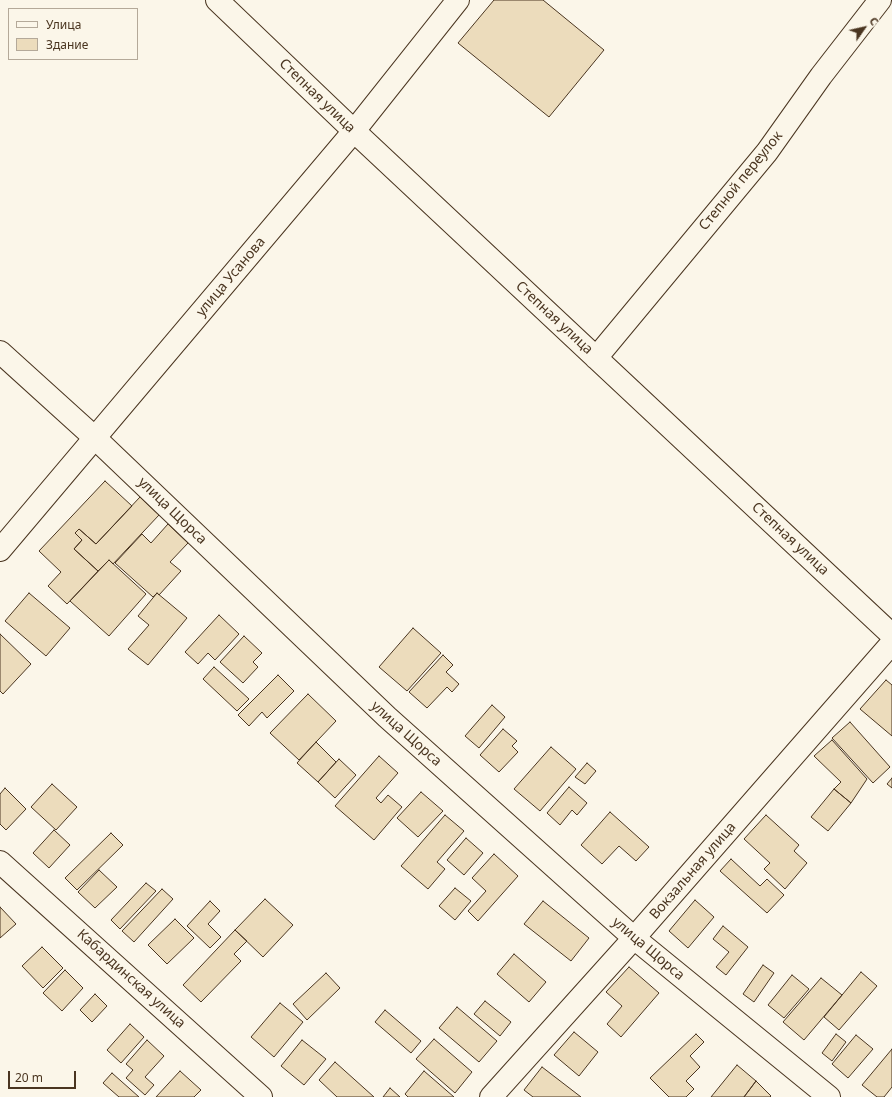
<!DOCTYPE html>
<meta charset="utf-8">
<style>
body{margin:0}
#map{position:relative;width:892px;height:1097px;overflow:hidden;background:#fbf6e9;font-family:"Noto Sans",sans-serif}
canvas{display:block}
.legend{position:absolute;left:8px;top:8px;width:130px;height:52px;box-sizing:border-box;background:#fbf6e9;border:1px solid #b4a999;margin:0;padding:5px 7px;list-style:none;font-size:12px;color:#4a3520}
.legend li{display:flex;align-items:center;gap:8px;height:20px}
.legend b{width:20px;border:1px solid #b4a999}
.north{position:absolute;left:844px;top:8px;width:40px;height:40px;-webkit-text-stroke:3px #fbf6e9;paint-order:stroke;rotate:56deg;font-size:11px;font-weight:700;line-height:16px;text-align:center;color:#4a3520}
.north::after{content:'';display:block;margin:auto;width:14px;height:18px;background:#4a3520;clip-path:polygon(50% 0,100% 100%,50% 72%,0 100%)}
.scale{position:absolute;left:8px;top:1071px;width:68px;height:18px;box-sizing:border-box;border:2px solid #4a3520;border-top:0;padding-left:5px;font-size:12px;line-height:14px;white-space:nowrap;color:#4a3520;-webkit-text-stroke:3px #fbf6e9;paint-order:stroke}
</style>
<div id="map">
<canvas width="892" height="1097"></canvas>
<ul class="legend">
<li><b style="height:5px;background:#fbf6e9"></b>Улица</li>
<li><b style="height:11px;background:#ecdcbc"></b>Здание</li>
</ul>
<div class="north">С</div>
<div class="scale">20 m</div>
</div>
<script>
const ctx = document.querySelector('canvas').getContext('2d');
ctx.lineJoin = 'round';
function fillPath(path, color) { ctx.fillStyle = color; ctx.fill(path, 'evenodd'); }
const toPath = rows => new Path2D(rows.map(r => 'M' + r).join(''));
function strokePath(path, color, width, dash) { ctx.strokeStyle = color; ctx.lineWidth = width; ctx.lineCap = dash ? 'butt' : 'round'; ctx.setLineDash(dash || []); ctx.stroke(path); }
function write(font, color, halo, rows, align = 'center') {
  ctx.font = font + ' "Noto Sans",sans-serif'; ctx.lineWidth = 3; ctx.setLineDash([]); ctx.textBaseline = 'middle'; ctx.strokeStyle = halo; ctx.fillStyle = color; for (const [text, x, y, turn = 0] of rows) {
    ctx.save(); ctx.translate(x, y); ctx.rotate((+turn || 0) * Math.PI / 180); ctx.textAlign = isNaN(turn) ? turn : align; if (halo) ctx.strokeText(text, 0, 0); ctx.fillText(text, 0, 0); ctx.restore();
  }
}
const building = toPath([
 [494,0,543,0,604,50,549,117,458,43,494,0],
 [105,481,132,506,96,544,79,529,75,533,82,540,74,549,98,571,67,604,48,586,61,572,39,551,105,481],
 [140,497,159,515,113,564,109,560,98,571,74,549,82,540,75,533,79,529,96,544,140,497],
 [168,524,188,543,170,562,181,571,159,595,157,593,153,597,115,563,142,534,151,543,168,524],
 [109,560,146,594,109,636,70,601,109,560],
 [29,593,70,628,46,656,5,621,29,593],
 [157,593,187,618,148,665,128,649,149,625,138,616,157,593],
 [219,615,239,634,215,660,208,653,198,664,185,652,219,615],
 [413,628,441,653,407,691,379,667,413,628],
 [0,634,31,664,3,694,0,691,0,634],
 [244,636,262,653,253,662,258,667,243,683,220,662,244,636],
 [443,655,453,665,446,672,459,684,452,692,447,687,427,708,409,692,443,655],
 [214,667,249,699,237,711,203,679,214,667],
 [278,675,294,691,267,718,262,712,249,726,238,715,278,675],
 [886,680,892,685,892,736,860,709,886,680],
 [308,694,336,721,299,760,270,733,308,694],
 [492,705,505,717,479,748,465,736,492,705],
 [850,722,890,767,873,783,832,738,850,722],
 [503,729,517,741,512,746,518,752,499,772,480,755,503,729],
 [832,740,867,779,851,803,834,789,841,782,814,756,832,740],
 [316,742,336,762,318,782,297,763,316,742],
 [551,747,576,769,540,811,514,789,551,747],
 [379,756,398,773,376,798,381,803,388,795,402,807,374,840,335,806,379,756],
 [339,759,356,775,335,798,318,782,339,759],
 [587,763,596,771,585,784,575,777,587,763],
 [892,778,892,788,887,784,892,778],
 [52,784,77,807,56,830,31,807,52,784],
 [569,787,587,803,577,815,572,810,560,825,547,813,569,787],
 [5,788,26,809,6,830,0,824,0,794,5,788],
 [834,789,851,803,828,831,811,817,834,789],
 [421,792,443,811,418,837,397,818,421,792],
 [610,812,649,847,636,861,619,846,602,864,581,845,610,812],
 [445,815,464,831,437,862,445,869,428,889,401,866,445,815],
 [766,815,799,845,794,851,807,863,785,889,764,869,770,863,744,839,766,815],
 [54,830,70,845,49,868,33,853,54,830],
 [111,833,123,845,77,890,65,878,111,833],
 [466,838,483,853,464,875,447,860,466,838],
 [494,854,518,876,478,921,468,911,486,891,472,878,494,854],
 [731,859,760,886,767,879,784,895,767,913,720,871,731,859],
 [99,870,117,887,95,908,78,892,99,870],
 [146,883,156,891,120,929,111,920,146,883],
 [455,888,471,901,455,920,439,906,455,888],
 [162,889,173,899,134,942,122,931,162,889],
 [265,899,293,925,263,957,235,930,265,899],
 [695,900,714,917,688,948,669,931,695,900],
 [210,901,220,911,208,924,221,937,210,948,187,926,210,901],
 [543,901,589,938,571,961,524,924,543,901],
 [0,907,16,924,0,938,0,907],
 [175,919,194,938,167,964,148,945,175,919],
 [723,926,748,947,726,975,716,967,729,952,713,939,723,926],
 [235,930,247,941,234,954,241,961,201,1002,183,985,235,930],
 [42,947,63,968,43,988,22,966,42,947],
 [514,954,546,982,529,1002,497,974,514,954],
 [763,965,774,973,754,1002,743,994,763,965],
 [629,967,659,993,621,1037,607,1024,622,1006,606,992,629,967],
 [65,970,83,988,62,1011,43,993,65,970],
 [861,972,877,986,839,1030,824,1017,861,972],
 [326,973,340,988,307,1020,293,1004,326,973],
 [792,975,809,989,784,1018,768,1005,792,975],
 [821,978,842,995,804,1040,783,1022,821,978],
 [95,994,107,1006,92,1022,80,1010,95,994],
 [485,1001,511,1022,500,1036,474,1014,485,1001],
 [280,1003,303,1022,274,1057,251,1037,280,1003],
 [457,1007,497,1041,479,1062,439,1028,457,1007],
 [385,1010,421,1041,411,1053,375,1022,385,1010],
 [130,1024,144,1037,121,1063,107,1050,130,1024],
 [574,1032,598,1052,579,1076,554,1055,574,1032],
 [696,1034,704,1042,690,1056,700,1067,686,1081,694,1089,686,1097,669,1097,650,1078,696,1034],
 [836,1034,846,1042,832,1061,822,1053,836,1034],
 [856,1035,873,1049,848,1078,832,1064,856,1035],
 [434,1039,472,1072,455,1093,416,1059,434,1039],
 [147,1040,164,1056,145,1077,154,1085,145,1095,126,1078,133,1070,126,1064,147,1040],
 [302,1040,326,1059,304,1085,281,1066,302,1040],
 [892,1049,892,1087,884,1097,877,1097,862,1085,892,1049],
 [335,1062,374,1097,337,1097,319,1080,335,1062],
 [737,1065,756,1081,744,1097,711,1097,737,1065],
 [542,1067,581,1097,533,1097,524,1090,542,1067],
 [180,1071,201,1090,194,1097,156,1097,180,1071],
 [424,1071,454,1097,408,1097,405,1094,424,1071],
 [112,1073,139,1097,119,1097,103,1083,112,1073],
 [756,1081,771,1096,770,1097,744,1097,756,1081],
 [390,1088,400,1097,383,1097,390,1088]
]);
fillPath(building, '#ecdcbc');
strokePath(building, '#4a3520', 1);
const minor = toPath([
 [217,0,354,131,892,635],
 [0,352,95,438,387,717,634,938,829,1097],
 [596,358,767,152,821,76,880,0],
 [0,862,261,1097],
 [491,1097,634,938,892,643]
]);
const major = toPath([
 [0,550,354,131,458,0]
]);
strokePath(minor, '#4a3520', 24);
strokePath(major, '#4a3520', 24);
strokePath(minor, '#fbf6e9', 22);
strokePath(major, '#fbf6e9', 22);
write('14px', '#4a3520', '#fbf6e9', [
 ["Степная улица",317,96,44],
 ["Степной переулок",741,181,-51],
 ["улица Усанова",231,277,-50],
 ["Степная улица",554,318,43],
 ["улица Щорса",172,511,44],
 ["Степная улица",790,539,43],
 ["улица Щорса",406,734,42],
 ["Вокзальная улица",693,871,-49],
 ["улица Щорса",648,949,40],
 ["Кабардинская улица",131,979,42]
]);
</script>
